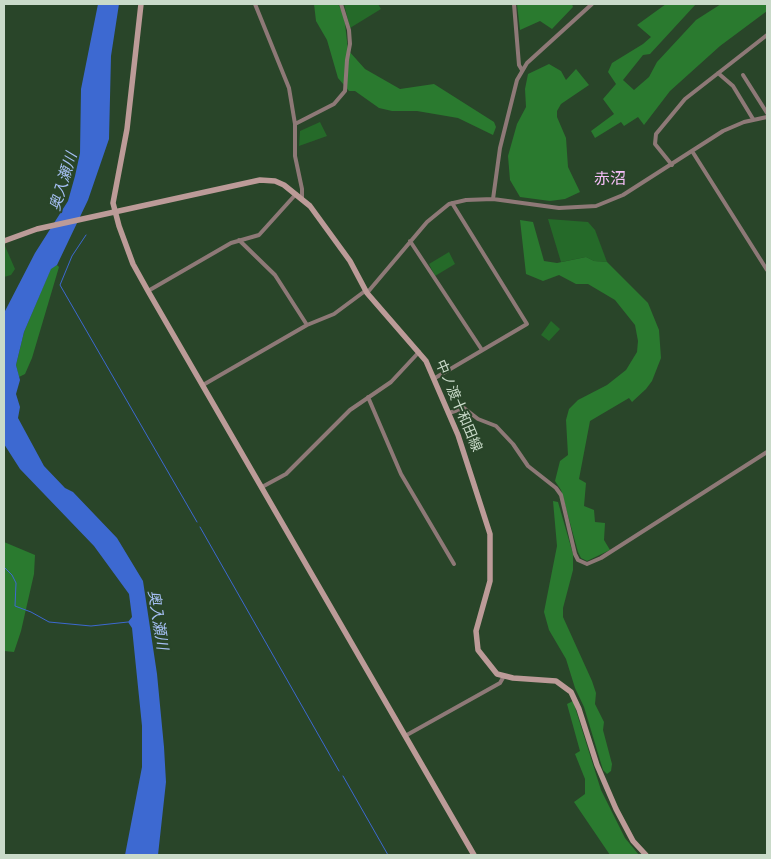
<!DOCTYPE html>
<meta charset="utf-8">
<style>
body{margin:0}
#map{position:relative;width:771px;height:859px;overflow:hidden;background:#294529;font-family:"Varela Round",sans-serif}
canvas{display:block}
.frame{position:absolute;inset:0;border:5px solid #c9dac9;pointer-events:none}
</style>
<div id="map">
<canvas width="771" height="859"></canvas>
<div class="frame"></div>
</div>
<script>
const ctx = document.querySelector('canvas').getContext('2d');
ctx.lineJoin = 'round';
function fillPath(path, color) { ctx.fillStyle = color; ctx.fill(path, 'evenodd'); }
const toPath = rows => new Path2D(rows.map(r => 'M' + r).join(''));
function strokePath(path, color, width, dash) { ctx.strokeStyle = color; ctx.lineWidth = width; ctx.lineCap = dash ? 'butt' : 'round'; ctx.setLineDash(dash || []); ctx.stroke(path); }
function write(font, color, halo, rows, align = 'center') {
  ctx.font = font + ' "Varela Round","Noto Sans JP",sans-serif'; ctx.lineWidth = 4; ctx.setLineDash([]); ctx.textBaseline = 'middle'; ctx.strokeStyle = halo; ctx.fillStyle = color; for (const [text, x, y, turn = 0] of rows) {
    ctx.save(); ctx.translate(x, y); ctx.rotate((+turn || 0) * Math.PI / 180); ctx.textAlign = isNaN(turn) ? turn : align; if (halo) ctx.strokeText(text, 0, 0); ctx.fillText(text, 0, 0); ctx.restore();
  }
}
fillPath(toPath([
 [344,4,378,4,381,9,350,28],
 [320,122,327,136,299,146,300,131],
 [548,219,588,222,595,230,607,262,594,261,586,257,561,262],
 [5,246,15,269,11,275,4,277],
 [449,252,455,264,435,276,429,264],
 [551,321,560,329,549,341,541,335]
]), '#256a29');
fillPath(toPath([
 [314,4,338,4,344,15,348,50,365,69,400,89,434,84,494,122,496,127,493,135,458,118,417,111,392,111,379,108,355,91,349,91,338,78,327,40,316,21],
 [517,4,572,4,573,7,552,29,540,21,520,30],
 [666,4,696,4,650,54,643,55,623,80,634,90,649,77,657,62,696,20,721,4,767,4,767,11,720,46,670,91,644,125,638,117,624,126,621,122,595,138,591,131,614,114,603,99,616,84,608,72,612,63,643,44,651,37,637,25],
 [549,64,561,71,566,80,576,69,589,85,561,104,557,111,557,117,566,138,568,167,580,192,565,199,550,201,520,197,510,180,508,156,517,124,526,107,525,89,528,74],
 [520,220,533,222,544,261,557,263,586,257,594,261,607,262,648,303,659,330,661,358,652,381,646,389,632,402,629,398,590,421,579,479,586,483,584,506,594,510,595,522,605,523,604,540,610,550,587,561,581,558,578,552,561,490,555,481,560,461,568,455,566,420,569,409,578,400,607,385,626,370,637,352,638,341,635,325,615,300,588,284,576,284,559,275,543,281,526,274],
 [57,265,59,267,32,358,25,374,19,377,16,365,24,332,51,268],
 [553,501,558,502,573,554,573,570,563,608,563,617,592,681,596,693,595,704,604,722,603,730,612,764,611,771,607,774,603,770,584,707,575,688,566,659,549,630,544,612,557,546],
 [4,542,35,555,34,574,21,631,14,652,4,651],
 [573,701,601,790,625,838,639,855,610,855,574,802,585,794,585,779,575,754,580,751,567,704]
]), '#2a7a2f');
fillPath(toPath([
 [98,4,119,4,111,56,109,139,88,200,57,265,51,269,24,332,16,365,20,380,16,394,20,407,18,418,44,466,65,488,73,492,117,538,143,581,157,674,164,747,166,782,158,855,125,855,142,767,142,726,132,628,128,622,132,617,129,594,94,546,20,469,4,444,4,313,35,253,68,201,75,176,80,153,81,89]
]), '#3d69d1');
strokePath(toPath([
 [86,235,72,256,60,285,197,522],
 [200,527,339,771],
 [4,567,12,575,16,583,15,606,31,612,49,622,91,626,128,622],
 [343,776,388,855]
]), '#3d69d1', 1);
strokePath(toPath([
 [255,4,289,88,295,124,295,156,302,189,302,198],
 [514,4,519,65,522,70],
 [718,73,733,86,753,119],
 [743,75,767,113],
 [295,124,334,104,345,91,347,60,350,44,349,30,341,4],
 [692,151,767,270],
 [672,165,655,144,656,134,685,99,767,35],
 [493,199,500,148,517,80,527,63,592,4],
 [239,240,275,275,307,325],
 [410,241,482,350],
 [148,291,231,243,259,235,296,194],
 [367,293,427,222,449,204,466,200,493,199,559,208,596,206,623,195,723,131,744,122,767,117],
 [435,378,527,324,452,203],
 [203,385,307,325,334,314,365,291],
 [368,397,401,474,454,564],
 [449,413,464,408,478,419,496,426,513,444,528,466,556,488,561,495,575,554,578,560,587,564,601,558,767,452],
 [262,487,286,474,350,410,391,382,419,352],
 [405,736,500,683,504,676]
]), '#8e7977', 4);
strokePath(toPath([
 [141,4,127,129,113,203,119,226,133,264,148,291,474,855],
 [4,241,37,229,260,180,275,181,284,185,310,206,350,261,367,293,426,361,458,435,490,534,490,581,476,631,478,650,497,674,513,678,556,681,571,692,579,709,597,765,616,809,633,841,646,855]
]), '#bc9b98', 5.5);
write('14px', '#c9dac9', '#294529', [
 ["中ノ渡十和田線",458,406,67]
]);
write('italic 15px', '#a5bff3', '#294529', [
 ["奥入瀬川",64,182,-73],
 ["奥入瀬川",157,620,81]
]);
write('16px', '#f7bffa', '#294529', [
 ["赤沼",610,180]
]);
</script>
